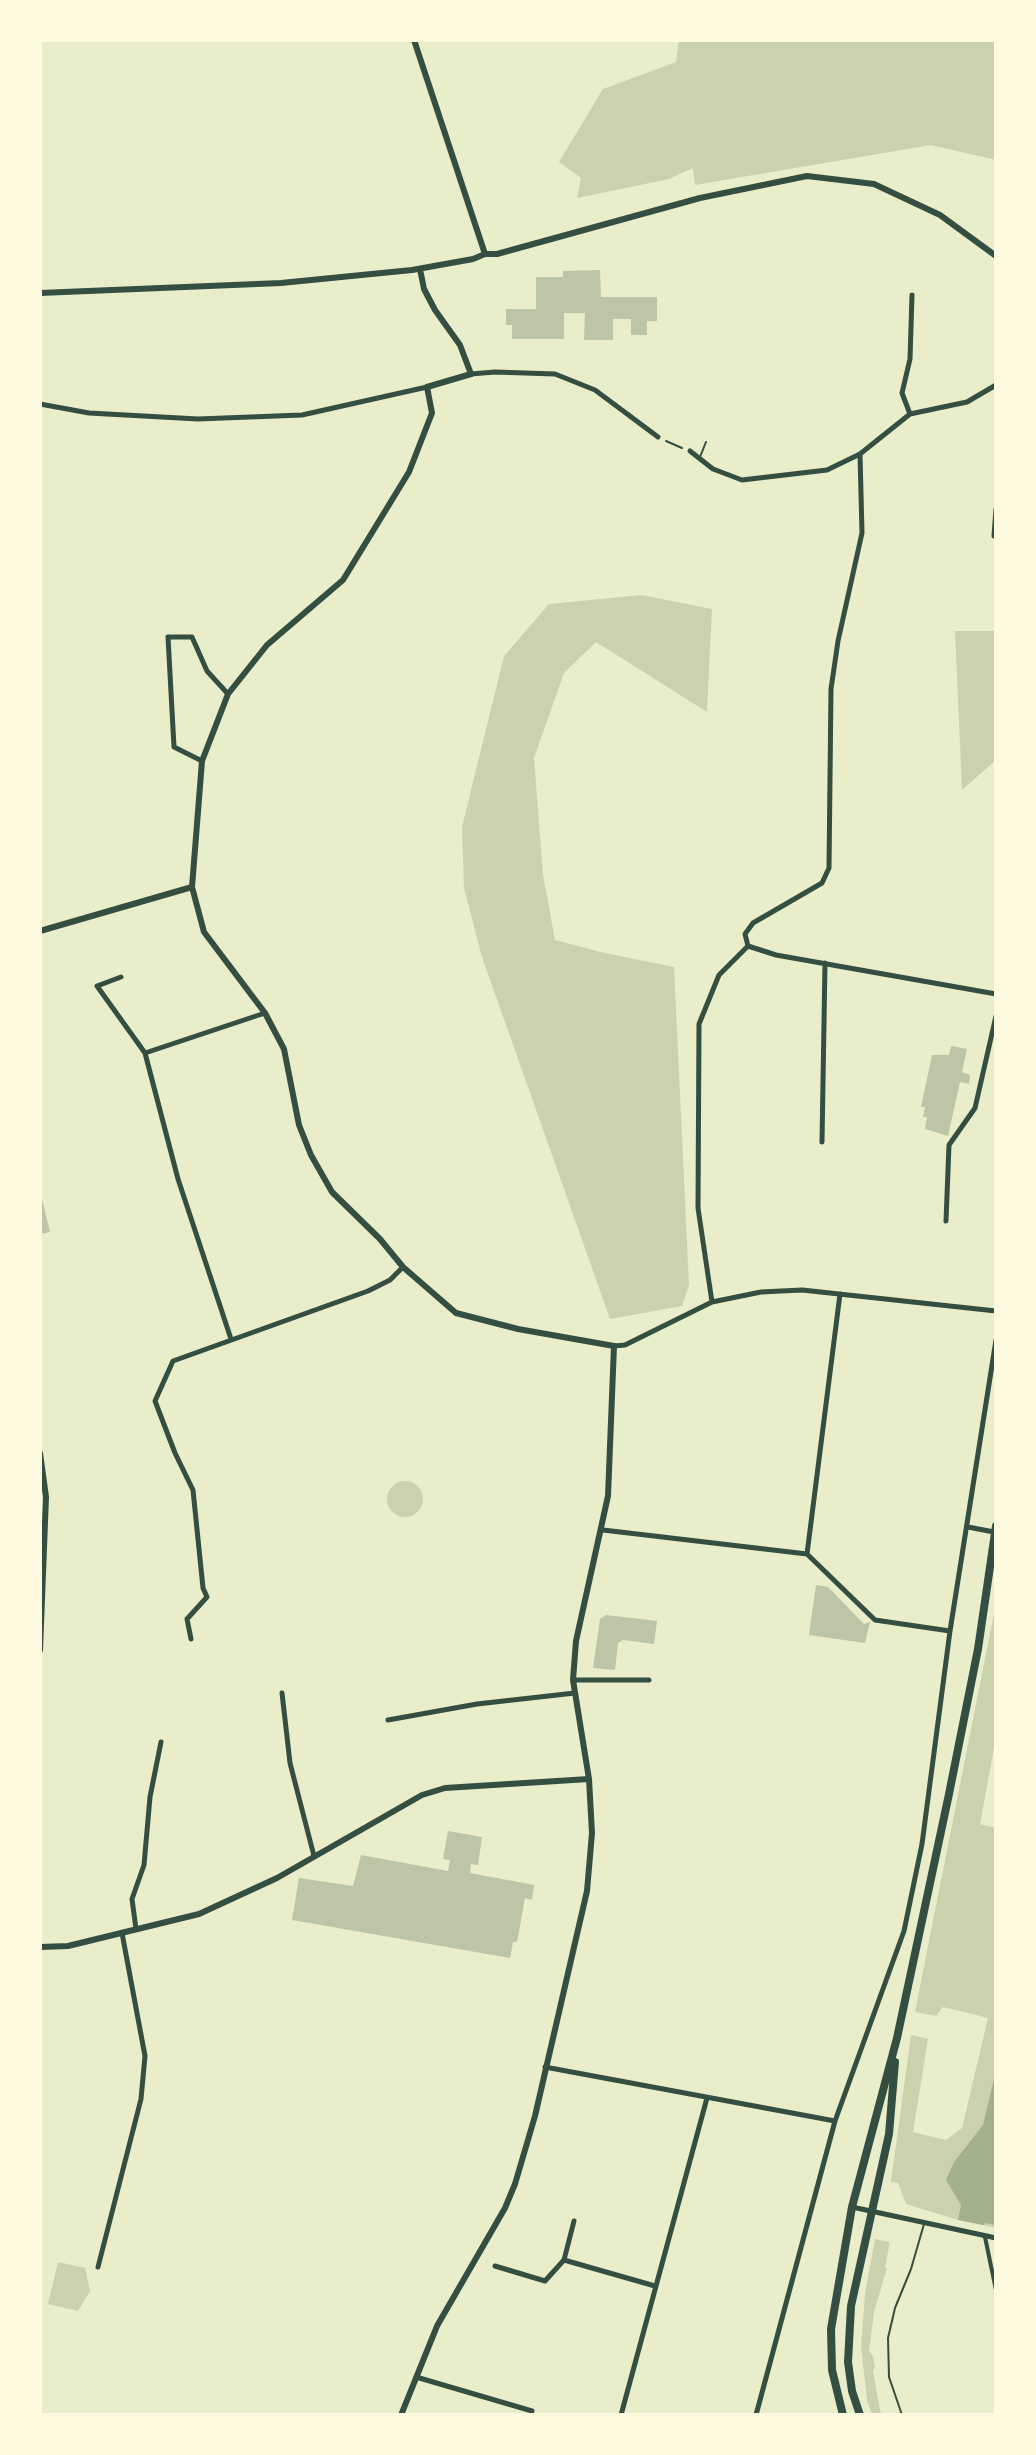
<!DOCTYPE html>
<style>
body{margin:0}
#map{position:relative;width:1036px;height:2455px;overflow:hidden;background:#e9edc9;font-family:"Space Grotesk",sans-serif}
canvas{display:block}
.frame{position:absolute;inset:0;border:42px solid #fefae0;pointer-events:none}
</style>
<div id="map">
<canvas width="1036" height="2455"></canvas>
<div class="frame"></div>
</div>
<script>
const ctx = document.querySelector('canvas').getContext('2d');
ctx.lineJoin = 'round';
function fillPath(path, color) { ctx.fillStyle = color; ctx.fill(path, 'evenodd'); }
const toPath = rows => new Path2D(rows.map(r => 'M' + r).join(''));
function strokePath(path, color, width, dash) { ctx.strokeStyle = color; ctx.lineWidth = width; ctx.lineCap = dash ? 'butt' : 'round'; ctx.setLineDash(dash || []); ctx.stroke(path); }
fillPath(toPath([
 [679,40,996,40,996,160,931,145,695,185,693,168,669,179,577,198,581,178,559,162,603,89,676,62],
 [642,595,712,609,707,712,596,642,564,673,534,758,543,875,555,940,605,953,674,967,689,1285,682,1306,610,1319,482,957,464,888,462,827,504,656,549,604],
 [955,631,996,631,996,760,962,790],
 '387 1499a18 18 0 1 1 36 0a18 18 0 1 1-36 0Z',
 [996,1603,996,1737,980,1824,996,1828,996,2228,958,2220,906,2204,898,2183,891,2182,911,2035,928,2039,913,2132,946,2140,962,2128,988,2018,943,2007,936,2016,915,2012],
 [875,2239,890,2242,885,2267,887,2268,874,2312,869,2351,873,2356,875,2367,873,2371,881,2415,872,2415,867,2400,861,2346,865,2294],
 [58,2262,85,2268,90,2291,78,2311,48,2304]
]), '#cad2ad');
fillPath(toPath([
 [996,2070,996,2225,985,2223,984,2225,958,2220,961,2205,946,2180,954,2162,983,2125]
]), '#a3b18a');
fillPath(toPath([
 [600,270,601,297,657,297,657,321,647,321,647,335,631,335,631,319,613,319,613,340,584,340,585,313,564,313,564,339,512,339,512,325,506,325,506,309,536,309,536,277,563,277,563,271],
 [951,1046,967,1049,962,1072,970,1075,969,1084,960,1082,948,1136,925,1129,927,1117,923,1117,925,1107,921,1107,932,1055,949,1055],
 [40,1191,50,1232,40,1234],
 [816,1585,828,1587,864,1624,870,1622,865,1643,809,1635],
 [606,1615,657,1621,654,1644,623,1640,618,1643,615,1670,593,1668,600,1619],
 [448,1831,482,1837,478,1865,471,1864,470,1873,534,1885,532,1900,525,1898,517,1942,513,1942,510,1958,292,1920,299,1878,353,1886,361,1855,448,1871,450,1860,443,1859]
]), '#bcc5a7');
strokePath(toPath([
 [666,441,682,448]
]), '#344e41', 2);
strokePath(toPath([
 [700,457,706,442],
 [902,2415,889,2377,888,2338,895,2308,911,2269,924,2224]
]), '#344e41', 2);
strokePath(toPath([
 [985,2237,996,2290]
]), '#344e41', 4);
strokePath(toPath([
 [471,374,495,372,555,374,595,390,658,437],
 [40,404,89,413,198,419,302,415,427,387],
 [910,414,902,393,910,359,912,295],
 [690,451,713,469,742,480,827,470,860,454,910,414,967,402,996,385],
 [994,536,996,509],
 [202,761,174,747,168,637,192,637,207,671,228,694],
 [748,946,745,934,753,923,822,883,829,868,831,689,838,641,862,533,860,454],
 [748,946,776,955,996,994],
 [121,977,97,986,145,1053,178,1179,231,1339],
 [145,1053,265,1013],
 [822,1142,825,963],
 [946,1221,949,1145,975,1108,996,1016],
 [712,1302,698,1208,699,1024,719,975,748,946],
 [614,1346,625,1345,712,1302,761,1292,802,1290,996,1311],
 [968,1527,994,1532],
 [603,1530,807,1554,875,1620,950,1631],
 [807,1554,840,1294],
 [191,1639,187,1619,207,1597,203,1588,193,1490,175,1453,155,1401,173,1361,368,1291,390,1280,403,1267],
 [573,1680,649,1680],
 [282,1693,290,1763,314,1856],
 [388,1720,477,1704,575,1693],
 [136,1929,132,1899,144,1865,150,1797,161,1742],
 [545,2067,835,2121],
 [852,2207,996,2238],
 [564,2260,574,2221],
 [495,2266,545,2281,564,2260,655,2286],
 [98,2267,141,2099,145,2056,122,1933],
 [416,2377,532,2411],
 [621,2415,707,2098],
 [756,2415,835,2121,904,1931,922,1844,950,1631,996,1340]
]), '#344e41', 5);
strokePath(toPath([
 [414,40,485,254],
 [40,293,281,283,412,270,473,259,485,254,497,254,700,198,807,176,874,184,940,215,996,256],
 [40,931,192,887],
 [40,1453,46,1497,40,1650],
 [40,1947,68,1946,199,1914,277,1878,422,1795,445,1788,589,1779],
 [401,2415,437,2326,505,2208,515,2184,535,2116,587,1891,592,1833,589,1779,573,1680,576,1641,608,1496,614,1346,518,1329,456,1313,403,1267,380,1239,332,1192,311,1155,299,1125,284,1049,265,1013,204,932,192,887,202,761,228,694,267,645,343,580,409,472,432,413,427,387,471,374,460,345,435,310,424,289,420,269]
]), '#344e41', 6);
strokePath(toPath([
 [843,2415,832,2370,831,2329,852,2207,897,2038,949,1794,978,1649,996,1526],
 [860,2415,852,2391,848,2362,851,2306,889,2134,895,2062]
]), '#344e41', 8);
</script>
